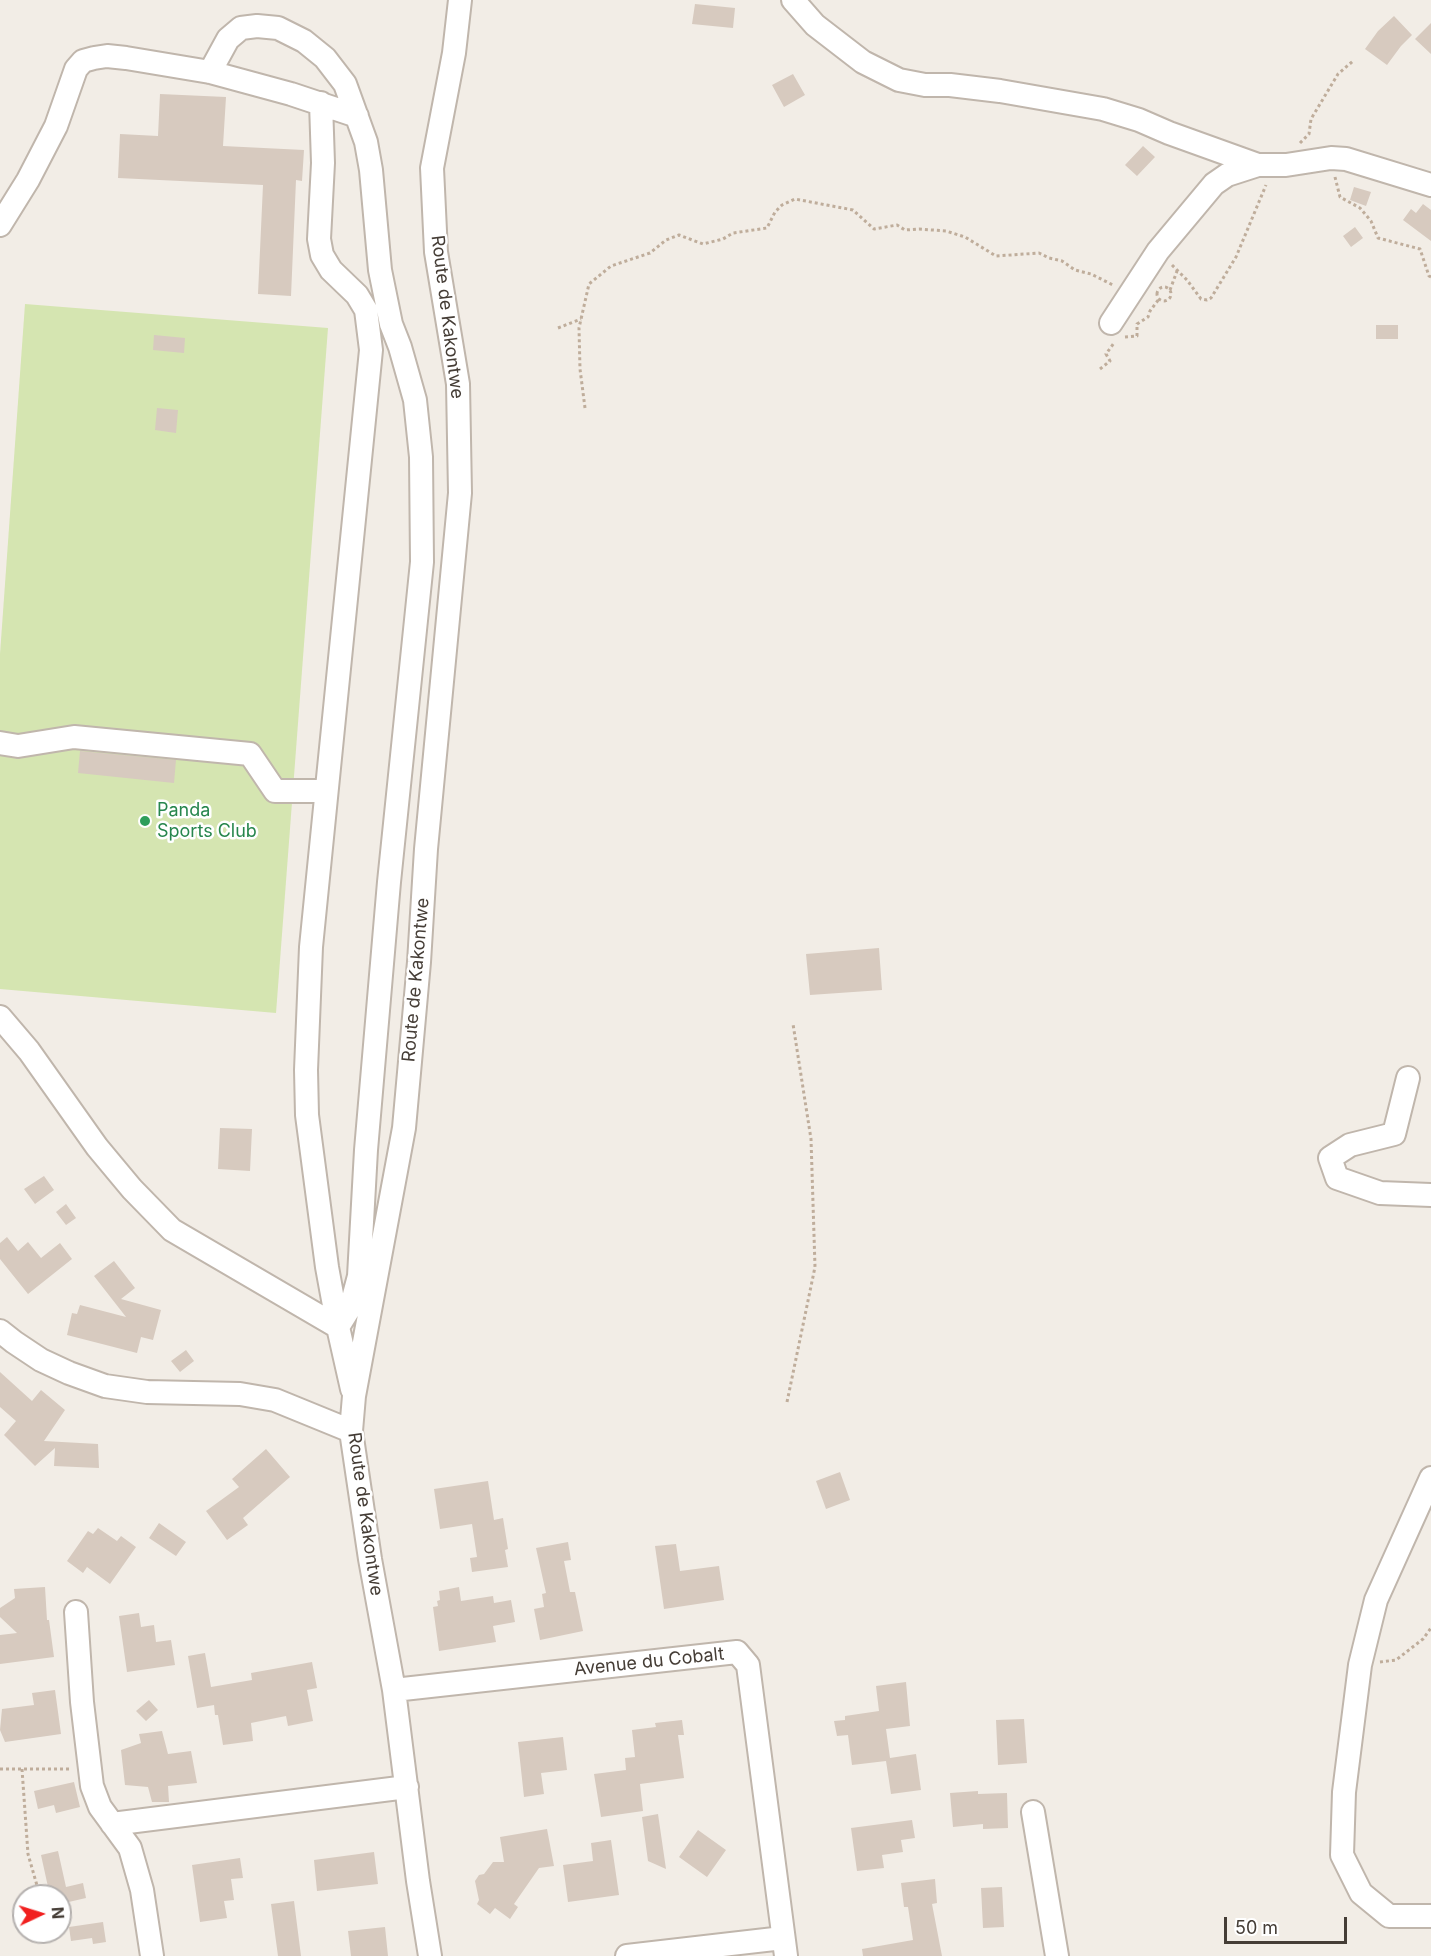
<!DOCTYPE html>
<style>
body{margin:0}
#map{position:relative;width:1431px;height:1956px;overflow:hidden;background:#f2ede6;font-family:Inter,sans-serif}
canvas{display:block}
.north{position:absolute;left:12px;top:1884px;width:60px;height:60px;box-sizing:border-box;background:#fff;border:2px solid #b5b1af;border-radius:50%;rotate:86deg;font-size:16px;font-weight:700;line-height:24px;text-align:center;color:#453d36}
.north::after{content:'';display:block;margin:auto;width:21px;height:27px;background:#f1201f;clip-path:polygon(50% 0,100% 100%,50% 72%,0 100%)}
.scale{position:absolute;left:1224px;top:1917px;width:123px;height:27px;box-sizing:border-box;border:3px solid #453d36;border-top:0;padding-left:8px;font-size:18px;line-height:21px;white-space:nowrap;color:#453d36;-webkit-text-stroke:4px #fff;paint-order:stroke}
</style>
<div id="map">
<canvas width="1431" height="1956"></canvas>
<div class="north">N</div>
<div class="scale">50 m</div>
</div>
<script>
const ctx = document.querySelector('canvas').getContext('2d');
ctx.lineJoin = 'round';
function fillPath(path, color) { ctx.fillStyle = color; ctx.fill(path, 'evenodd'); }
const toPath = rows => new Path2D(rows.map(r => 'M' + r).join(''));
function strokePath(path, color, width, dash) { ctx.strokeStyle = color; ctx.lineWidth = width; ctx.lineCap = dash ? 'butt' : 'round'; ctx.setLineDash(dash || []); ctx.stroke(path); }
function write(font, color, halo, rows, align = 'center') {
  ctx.font = font + ' Inter,sans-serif'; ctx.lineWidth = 5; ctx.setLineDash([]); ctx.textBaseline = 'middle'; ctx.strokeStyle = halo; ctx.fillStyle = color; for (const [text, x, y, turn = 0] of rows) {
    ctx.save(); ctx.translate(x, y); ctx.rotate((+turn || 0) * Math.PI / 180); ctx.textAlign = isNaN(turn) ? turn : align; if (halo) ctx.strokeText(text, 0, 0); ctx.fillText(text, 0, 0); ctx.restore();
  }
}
fillPath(toPath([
 [25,304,328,328,276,1013,0,989,0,654]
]), '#d5e5b1');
fillPath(toPath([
 [695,4,735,8,733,28,692,24],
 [1394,16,1412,35,1401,46,1387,65,1365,49,1378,31],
 [1431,23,1431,54,1415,39],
 [793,74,805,95,784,107,772,85],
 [160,94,226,97,223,146,304,150,302,181,296,180,291,296,258,294,263,185,118,178,120,134,158,136],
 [1143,146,1155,157,1137,176,1125,165],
 [1354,187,1371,192,1366,206,1350,200],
 [1423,204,1431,210,1431,241,1403,220,1411,209,1416,213],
 [1355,227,1363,238,1351,247,1343,236],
 [1376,325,1398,325,1398,339,1376,339],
 [154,335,185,338,184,353,153,350],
 [157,408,178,410,176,433,155,430],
 [80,751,176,760,174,783,78,773],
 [879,948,882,990,810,995,806,954],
 [220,1128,252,1129,250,1171,218,1169],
 [44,1176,54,1190,35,1204,24,1189],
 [66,1204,76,1218,66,1225,56,1212],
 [7,1237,18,1251,28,1242,41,1258,60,1243,72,1259,28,1294,0,1259,0,1243],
 [114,1261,135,1288,121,1299,161,1310,153,1340,141,1337,137,1353,67,1335,72,1313,77,1314,80,1305,126,1317,94,1276],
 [186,1350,194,1361,180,1372,171,1361],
 [0,1372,32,1401,41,1390,65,1410,44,1441,98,1444,99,1468,54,1466,55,1448,35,1466,4,1435,16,1421,0,1407],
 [266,1449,290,1477,243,1518,248,1525,227,1540,206,1511,239,1487,232,1479],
 [840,1472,850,1500,826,1509,816,1481],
 [488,1481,494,1520,503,1518,508,1549,505,1550,508,1567,472,1572,470,1558,477,1557,472,1524,440,1529,434,1489],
 [159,1523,186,1542,176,1556,149,1538],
 [98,1528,117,1541,121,1536,136,1547,110,1584,87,1567,83,1573,67,1561,88,1531,93,1534],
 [568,1542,571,1560,564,1561,570,1592,575,1592,583,1631,540,1640,534,1609,544,1607,542,1594,546,1593,536,1548],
 [676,1544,680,1571,719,1566,724,1600,664,1609,655,1546],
 [45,1587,47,1620,49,1620,54,1657,0,1664,0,1635,17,1633,0,1617,0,1608,15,1598,14,1589],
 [459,1587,461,1601,493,1596,494,1603,511,1600,515,1622,493,1626,496,1642,439,1651,433,1607,438,1606,437,1601,440,1600,439,1591],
 [139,1613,141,1627,154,1625,156,1642,171,1640,175,1665,127,1672,119,1616],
 [205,1653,211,1687,252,1680,251,1673,312,1662,317,1688,307,1690,313,1721,288,1726,286,1716,251,1723,253,1741,223,1745,218,1715,215,1715,214,1705,197,1708,188,1656],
 [906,1682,910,1726,886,1729,890,1758,916,1754,921,1790,891,1794,886,1761,852,1765,848,1735,837,1736,834,1721,845,1720,845,1716,879,1711,876,1686],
 [55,1690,61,1734,5,1742,0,1730,2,1709,34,1705,32,1693],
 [149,1700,158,1710,146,1721,136,1711],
 [1024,1719,1027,1763,998,1765,996,1720],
 [682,1720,684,1735,678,1735,684,1778,640,1784,643,1811,601,1817,594,1774,626,1770,625,1758,635,1757,632,1730,656,1727,655,1723],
 [162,1731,168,1754,191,1751,197,1783,168,1786,169,1802,152,1802,148,1787,125,1785,121,1750,141,1743,139,1734],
 [563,1737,567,1770,541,1773,544,1794,524,1797,518,1742],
 [74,1782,80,1807,56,1813,54,1805,38,1809,34,1791],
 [978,1791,978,1794,1007,1793,1008,1828,983,1829,983,1824,953,1827,950,1793],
 [658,1814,666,1869,648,1861,642,1817],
 [912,1820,915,1838,901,1840,903,1852,882,1855,884,1868,857,1871,851,1828],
 [547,1829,554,1866,539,1868,514,1904,518,1907,510,1919,495,1908,490,1914,477,1904,479,1900,475,1881,479,1875,484,1874,493,1862,504,1862,500,1837],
 [698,1830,726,1850,707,1877,679,1857],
 [611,1840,619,1895,568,1902,563,1865,593,1861,591,1843],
 [58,1851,66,1887,83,1883,86,1898,60,1904,60,1896,50,1896,41,1855],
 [374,1852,378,1884,317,1891,314,1860],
 [240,1858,243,1878,231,1879,234,1900,224,1901,227,1918,200,1922,192,1865],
 [935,1879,937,1903,932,1904,942,1956,863,1956,862,1949,913,1940,908,1907,904,1907,901,1883],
 [1002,1887,1004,1927,983,1928,981,1888],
 [294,1901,301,1956,278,1956,271,1904],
 [103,1922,106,1942,93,1944,92,1938,71,1941,69,1927],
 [385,1927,388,1956,351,1956,348,1931]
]), '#d7cabf');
const minor = toPath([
 [793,0,815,25,863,62,899,80,925,85,950,85,1000,91,1103,109,1139,120,1169,133,1258,165],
 [321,103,323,163,319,239,322,255,331,270,357,295,366,310,371,350,311,947,306,1070,307,1115,327,1267,338,1327,352,1389],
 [0,225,28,180,56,126,76,69,83,61,94,58,107,56,126,58,210,72,291,94,357,116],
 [1111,323,1158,251,1214,184,1227,175,1258,165,1286,165,1331,158,1346,159,1431,185],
 [0,743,18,746,74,737,250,754,275,791,326,791],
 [0,1017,29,1051,97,1147,132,1189,172,1230,338,1327,351,1306,359,1276,366,1150,389,882,422,562,421,457,415,400,400,347,391,324,380,270,371,170,366,142,345,84,325,58,304,41,278,28,257,26,241,28,228,39,210,72],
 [1408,1078,1394,1134,1350,1145,1330,1158,1337,1178,1380,1193,1431,1195],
 [0,1331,14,1342,41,1360,69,1373,105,1386,147,1392,240,1394,275,1400,351,1431],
 [1431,1478,1376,1600,1360,1665,1344,1792,1342,1855,1361,1893,1389,1916,1431,1916],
 [76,1612,82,1702,92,1786,100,1807,130,1848,142,1890,152,1956],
 [394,1690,737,1652,748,1665,786,1956],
 [1033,1812,1057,1956],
 [112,1824,407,1787],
 [430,1956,418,1881,394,1690,370,1559,351,1431,354,1396,404,1128,419,962,426,849,460,493,458,384,436,252,432,168,454,53,460,0],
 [627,1956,783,1938]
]);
strokePath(minor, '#c0b6ac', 26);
strokePath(toPath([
 [1300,143,1309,134,1311,119,1338,74,1353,61],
 [1335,177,1340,197,1360,208,1371,221,1378,238,1420,249,1429,276,1431,277],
 [1172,265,1187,280,1201,299,1207,300,1211,298,1236,257,1266,185],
 '1157 294a7 7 0 1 1 14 0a7 7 0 1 1-14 0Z',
 [1170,290,1177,271],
 [558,328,581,319],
 [1125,337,1137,336,1137,324,1148,317,1150,311,1159,299],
 [1100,369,1110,361,1106,354,1114,343],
 [585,408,580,369,579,328,589,284,611,266,650,253,666,240,679,235,703,244,723,239,733,233,767,228,775,212,782,205,795,199,853,210,874,229,897,225,905,230,919,229,946,231,965,237,996,256,1039,253,1049,258,1062,261,1075,270,1091,274,1113,285],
 [787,1402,815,1267,811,1139,793,1024],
 [1380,1662,1396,1660,1423,1639,1431,1628],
 [0,1769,70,1769],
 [22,1769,28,1854,40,1896],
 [50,1932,52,1936]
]), '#bfad9b', 3, [3, 3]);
strokePath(minor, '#fff', 22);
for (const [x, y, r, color] of [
 [145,821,6,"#2e9e5b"]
]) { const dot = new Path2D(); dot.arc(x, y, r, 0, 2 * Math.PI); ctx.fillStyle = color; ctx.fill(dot); strokePath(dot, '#fff', 2); }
write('18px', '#453d36', '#fff', [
 ["Route de Kakontwe",447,317,83],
 ["Route de Kakontwe",416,980,-85],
 ["Route de Kakontwe",365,1514,82],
 ["Avenue du Cobalt",649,1662,-6]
]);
write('18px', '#27864d', '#fff', [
 ["Panda",157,811],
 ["Sports Club",157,832]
], 'left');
</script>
